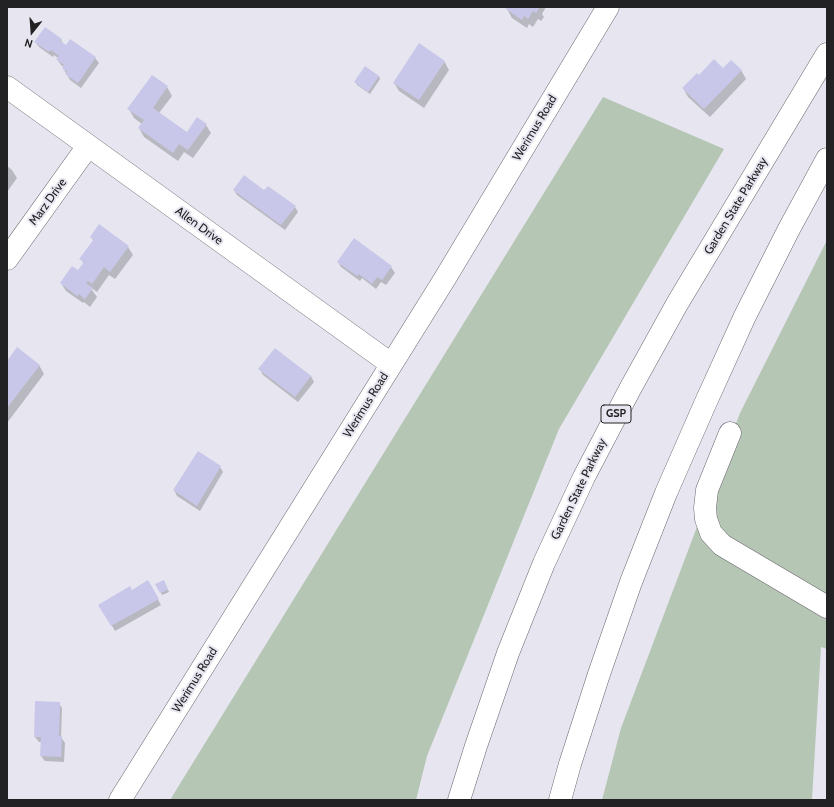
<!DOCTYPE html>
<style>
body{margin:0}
#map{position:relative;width:834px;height:807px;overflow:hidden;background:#e7e6f0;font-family:Cabin,sans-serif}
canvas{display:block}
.frame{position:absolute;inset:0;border:8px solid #222225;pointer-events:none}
.north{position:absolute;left:12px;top:12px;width:40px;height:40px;-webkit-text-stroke:3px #e7e6f0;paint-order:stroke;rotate:197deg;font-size:11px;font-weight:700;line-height:16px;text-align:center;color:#222225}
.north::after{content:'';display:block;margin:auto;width:14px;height:18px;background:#222225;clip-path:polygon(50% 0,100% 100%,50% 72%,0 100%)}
</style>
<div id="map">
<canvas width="834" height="807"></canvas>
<div class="frame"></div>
<div class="north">N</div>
</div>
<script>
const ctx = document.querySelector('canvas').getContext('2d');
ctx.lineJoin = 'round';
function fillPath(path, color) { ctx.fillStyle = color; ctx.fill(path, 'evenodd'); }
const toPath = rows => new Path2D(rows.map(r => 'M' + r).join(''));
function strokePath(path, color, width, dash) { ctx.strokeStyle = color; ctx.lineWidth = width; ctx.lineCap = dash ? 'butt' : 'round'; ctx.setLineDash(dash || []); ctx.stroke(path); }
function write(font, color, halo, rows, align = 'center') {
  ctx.font = font + ' Cabin,sans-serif'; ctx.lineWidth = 4; ctx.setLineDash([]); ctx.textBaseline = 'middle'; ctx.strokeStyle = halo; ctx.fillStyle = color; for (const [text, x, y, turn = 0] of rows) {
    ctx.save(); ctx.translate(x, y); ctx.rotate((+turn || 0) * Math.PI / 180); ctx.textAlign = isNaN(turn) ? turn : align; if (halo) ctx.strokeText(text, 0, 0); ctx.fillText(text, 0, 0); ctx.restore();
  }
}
fillPath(toPath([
 [603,97,724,149,559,429,427,756,416,800,170,800],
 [827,240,827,649,821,647,812,800,602,800,621,728,740,413]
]), '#b6c6b5');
fillPath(toPath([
 [504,7,546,7,542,14,544,17,541,21,538,19,533,27,529,24,527,28,512,18,507,9],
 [61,40,64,45,95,58,99,63,81,88,70,80,63,68,64,67,61,65,57,59,58,58,54,55,53,57,39,47,35,42],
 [444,61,449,70,424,108,399,91,394,83],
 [723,69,741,70,746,79,710,117,688,97,683,88],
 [379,76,380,79,370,94,357,85,355,82],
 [167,87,172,96,159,113,187,133,206,125,211,133,193,158,184,152,178,161,144,137,139,128,142,124,134,118,129,109],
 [7,166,12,170,17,178,7,192],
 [234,190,265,191,295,207,298,212,285,230,237,195],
 [91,237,128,247,133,255,115,279,109,275,97,292,90,287,97,297,90,307,84,302,83,303,66,291,61,283,78,272,84,264,81,259,94,241],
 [354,240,391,267,395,273,386,285,381,282,376,289,362,278,360,281,341,267,338,262],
 [275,349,311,376,314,382,298,402,263,375,260,369],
 [7,363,39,365,44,374,7,423],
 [220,467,223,472,200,511,177,496,174,490],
 [148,582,161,605,115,631,100,605,132,591],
 [165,583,169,592,162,595,161,593],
 [59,703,62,708,61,737,65,743,64,762,45,761,41,756,42,742,39,742,35,737]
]), '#0003');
fillPath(toPath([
 [507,7,538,7,539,8,536,13,533,11,528,19,524,16,522,20,506,9],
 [45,27,62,39,60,41,66,45,70,39,96,57,78,83,65,74,67,72,62,68,64,65,56,59,59,56,51,50,49,52,34,42],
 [419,43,445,61,419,100,393,83],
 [714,59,723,68,731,60,742,70,704,109,682,88,697,73,699,75],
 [365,66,379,76,368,92,354,82],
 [152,75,168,86,153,108,187,132,197,117,207,124,188,150,179,144,173,153,138,128,144,120,127,109],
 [244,175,264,190,268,186,296,206,281,225,233,190],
 [99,224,129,246,110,272,104,267,92,284,88,281,86,283,93,288,85,299,79,294,77,296,60,283,72,266,78,270,84,262,79,259,94,239,90,237],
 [354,238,392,266,382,280,377,277,372,284,359,274,357,276,337,262],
 [17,347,40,365,7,408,7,361],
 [275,348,311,376,295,397,258,369],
 [198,451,221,466,197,506,173,490],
 [148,580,159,599,111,626,98,605,130,586,132,590],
 [164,580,168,590,160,593,155,584],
 [35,701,60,702,59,736,62,736,61,757,40,756,41,737,34,737]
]), '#c8c7e9');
const minor = toPath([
 [7,87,391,364],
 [7,259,88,146],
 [730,433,707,490,705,508,706,519,711,533,722,545,827,607]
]);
const major = toPath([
 [120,800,444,280,608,7]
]);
const highway = toPath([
 [459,800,476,746,508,653,544,563,584,477,630,389,677,304,827,54],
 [560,800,570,764,599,674,631,582,666,493,705,404,745,316,789,229,827,159]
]);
strokePath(minor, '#68676f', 23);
strokePath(major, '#68676f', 23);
strokePath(highway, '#68676f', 23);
strokePath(minor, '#fff', 22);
strokePath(major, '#fff', 22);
strokePath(highway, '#fff', 22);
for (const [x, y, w] of [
 [616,414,30]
]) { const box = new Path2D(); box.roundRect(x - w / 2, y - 9, w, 18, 3); ctx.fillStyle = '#e7e6f0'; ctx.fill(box); strokePath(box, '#222225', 1); }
write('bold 11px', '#222225', null, [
 ["GSP",616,414]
]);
write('12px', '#222225', '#e7e6f0', [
 ["Werimus Road",535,128,-59],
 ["Marz Drive",48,202,-54],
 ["Garden State Parkway",736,206,-59],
 ["Allen Drive",199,226,36],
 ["Werimus Road",366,405,-58],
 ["Garden State Parkway",579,489,-64],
 ["Werimus Road",195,680,-58]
]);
</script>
